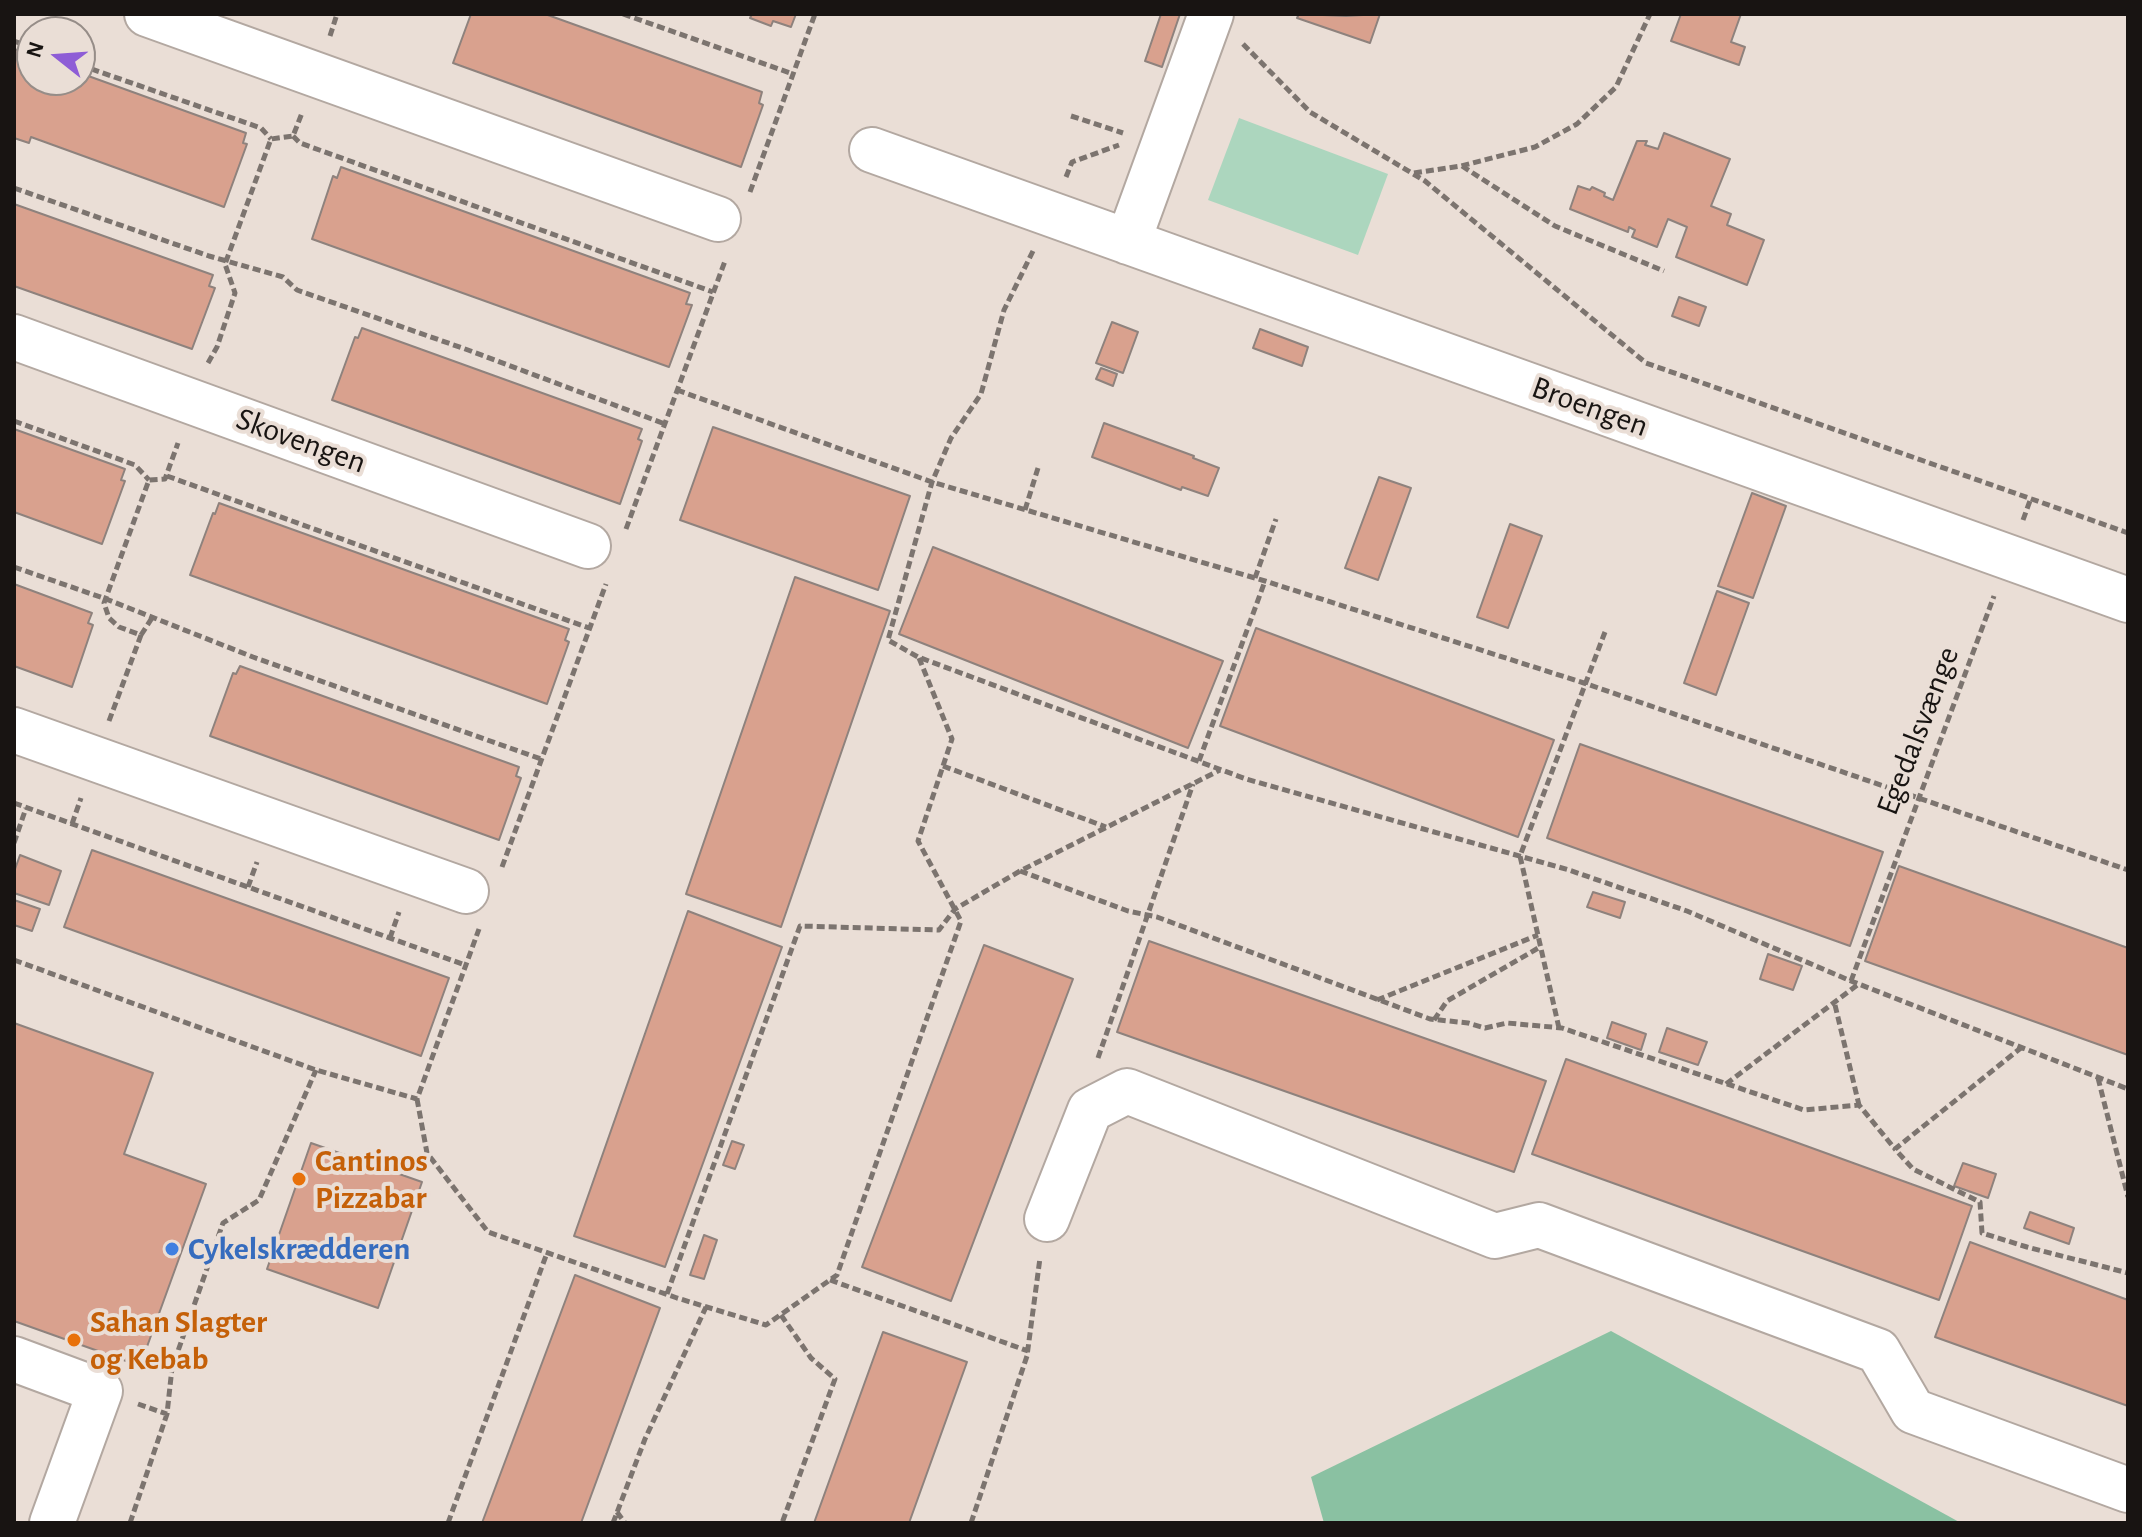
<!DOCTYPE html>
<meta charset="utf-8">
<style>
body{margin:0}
#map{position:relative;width:2142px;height:1537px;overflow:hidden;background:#eaded6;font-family:"Alegreya Sans",sans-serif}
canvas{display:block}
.frame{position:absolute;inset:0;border:16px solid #181412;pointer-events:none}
.north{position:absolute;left:16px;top:16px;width:80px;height:80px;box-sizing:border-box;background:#eaded6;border:2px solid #968d88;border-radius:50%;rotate:287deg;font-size:22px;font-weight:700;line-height:32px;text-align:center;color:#181412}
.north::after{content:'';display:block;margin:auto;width:28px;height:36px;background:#8e5dd6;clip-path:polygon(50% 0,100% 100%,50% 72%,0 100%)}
</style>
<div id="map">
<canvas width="2142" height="1537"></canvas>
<div class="frame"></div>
<div class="north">N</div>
</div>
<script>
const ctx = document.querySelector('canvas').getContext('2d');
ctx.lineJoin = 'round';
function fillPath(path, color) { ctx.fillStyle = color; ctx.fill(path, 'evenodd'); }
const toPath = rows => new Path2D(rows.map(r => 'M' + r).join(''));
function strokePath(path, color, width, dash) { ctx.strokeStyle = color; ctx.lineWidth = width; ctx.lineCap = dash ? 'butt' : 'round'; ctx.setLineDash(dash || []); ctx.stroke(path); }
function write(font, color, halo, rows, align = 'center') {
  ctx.font = font + ' "Alegreya Sans",sans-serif'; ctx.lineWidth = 8; ctx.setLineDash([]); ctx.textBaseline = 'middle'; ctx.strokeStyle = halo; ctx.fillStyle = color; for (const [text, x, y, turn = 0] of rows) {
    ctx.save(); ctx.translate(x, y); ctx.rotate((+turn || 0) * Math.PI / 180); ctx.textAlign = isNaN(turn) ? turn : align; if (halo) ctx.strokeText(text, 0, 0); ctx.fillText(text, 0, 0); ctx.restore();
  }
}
fillPath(toPath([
 [1239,118,1388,174,1358,255,1208,200]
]), '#acd6be');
fillPath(toPath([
 [1611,1331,1961,1523,1324,1523,1311,1477]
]), '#8ac1a2');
const building = toPath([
 [471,14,545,14,762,92,759,103,763,105,741,167,453,63,471,14],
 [752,14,796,14,791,27,773,21,771,26,750,18,752,14],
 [1161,14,1180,14,1162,67,1145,61,1161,14],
 [1299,14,1346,16,1380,14,1370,43,1297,18,1299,14],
 [1681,14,1741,14,1731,42,1745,47,1739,65,1671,41,1681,14],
 [14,49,32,55,32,80,80,80,80,73,246,133,243,143,247,144,224,207,31,137,29,143,14,138,14,49],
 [1664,133,1730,159,1711,206,1731,214,1727,225,1764,240,1747,285,1676,257,1687,227,1668,219,1657,247,1632,237,1635,230,1629,227,1628,232,1570,209,1578,186,1590,190,1592,187,1605,193,1604,196,1613,200,1637,141,1647,141,1645,145,1658,149,1664,133],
 [341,167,690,293,686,304,692,305,669,367,312,239,333,176,337,178,341,167],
 [14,204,213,275,209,286,215,288,192,349,14,286,14,204],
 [1679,297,1706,307,1699,326,1672,316,1679,297],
 [1112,322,1138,332,1123,373,1096,363,1112,322],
 [362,328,642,429,638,439,642,441,620,504,332,400,355,337,358,338,362,328],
 [1260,329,1308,347,1302,366,1253,348,1260,329],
 [1101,368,1117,374,1113,386,1096,379,1101,368],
 [1104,423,1194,456,1193,458,1219,468,1208,496,1182,487,1181,490,1092,457,1104,423],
 [713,427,910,496,878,590,680,520,713,427],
 [14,429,125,469,121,480,125,481,102,544,14,512,14,429],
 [1379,477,1411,488,1378,580,1345,568,1379,477],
 [1752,493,1786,506,1753,598,1718,586,1752,493],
 [219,503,569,629,565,640,569,642,547,704,190,575,213,513,215,514,219,503],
 [1510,524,1542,536,1508,628,1477,617,1510,524],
 [933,547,1223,661,1188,748,899,634,933,547],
 [795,577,890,611,781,927,686,894,795,577],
 [14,584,92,613,88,623,93,625,72,687,14,666,14,584],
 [1717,591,1749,603,1716,695,1684,683,1717,591],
 [1256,628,1554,740,1518,837,1220,726,1256,628],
 [240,666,519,767,516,776,521,778,499,840,210,736,233,673,236,674,240,666],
 [1580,744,1883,852,1850,946,1547,838,1580,744],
 [92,850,449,978,421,1056,64,927,92,850],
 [20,855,61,871,49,905,14,893,14,872,20,855],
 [1899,866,2128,948,2128,1055,1865,961,1899,866],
 [1593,892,1625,902,1620,918,1587,907,1593,892],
 [14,900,40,909,32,931,14,925,14,900],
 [688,911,782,947,665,1267,574,1236,688,911],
 [1149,941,1546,1081,1514,1172,1117,1032,1149,941],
 [984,945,1073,979,951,1301,862,1267,984,945],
 [1768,954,1802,966,1793,990,1760,979,1768,954],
 [1612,1022,1646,1034,1641,1050,1607,1038,1612,1022],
 [14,1023,153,1073,124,1154,206,1184,140,1366,14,1321,14,1023],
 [1667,1028,1707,1042,1698,1065,1659,1052,1667,1028],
 [1566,1059,1972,1206,1939,1300,1532,1154,1566,1059],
 [732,1141,744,1145,735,1169,723,1165,732,1141],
 [311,1143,422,1182,378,1308,267,1269,311,1143],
 [1963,1163,1996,1174,1988,1198,1954,1186,1963,1163],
 [2030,1212,2074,1228,2069,1244,2024,1228,2030,1212],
 [704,1235,717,1240,704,1279,690,1275,704,1235],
 [1970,1242,2128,1300,2128,1406,1935,1337,1970,1242],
 [575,1275,660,1308,581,1523,482,1523,575,1275],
 [883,1332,967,1362,909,1523,814,1523,883,1332]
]);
fillPath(building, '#d9a18e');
strokePath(building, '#8e827d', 2);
const minor = toPath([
 [147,14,718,219],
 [872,150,2128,600],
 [1128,242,1211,14],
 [14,337,588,546],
 [14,730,466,891],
 [1047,1219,1090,1110,1127,1091,1495,1236,1539,1225,1878,1351,1913,1411,2128,1490],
 [14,1359,100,1391,52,1523]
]);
strokePath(minor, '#b3a8a1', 48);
strokePath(toPath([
 [623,14,793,74],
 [330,36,337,14],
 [14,41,32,48],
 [1243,44,1310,112,1425,181,1646,363,2128,533],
 [80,65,261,128,271,139],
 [1071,116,1123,133],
 [293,136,300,143,713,292],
 [1462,166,1555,226,1664,271],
 [1414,173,1461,166,1535,147,1577,124,1616,87,1650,14],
 [1066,177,1072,162,1119,145],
 [14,188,209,256,283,277,297,290,468,350,665,424],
 [750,192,815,14],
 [1033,251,1004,310,981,394,951,438,932,482,888,640,918,657,1246,779,1569,870,1687,911,1851,981,2128,1089],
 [208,363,217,347,235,293,225,264,271,139,293,136,302,113],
 [677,390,932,482,1265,581,1584,683,2128,870],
 [14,421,135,465,149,480],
 [167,476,589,628],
 [1025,510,1038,468],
 [2023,520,2031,498],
 [626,529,725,261],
 [14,567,106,599,253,657,541,759],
 [1255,578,1276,519],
 [141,635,152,618],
 [109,721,141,635,119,627,109,618,104,603,149,480,165,479,178,443],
 [1199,761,1265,581],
 [943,766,1106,827],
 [14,803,465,965],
 [72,824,81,798],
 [14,843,26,808],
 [502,867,606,584],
 [1020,871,1128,911,1157,917,1430,1019,1468,1023,1485,1028,1507,1023,1562,1028,1804,1110,1859,1105,1895,1149],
 [248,887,257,862],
 [390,938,399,912],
 [14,960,316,1070,417,1099,479,929],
 [1851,981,1994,596],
 [1377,1000,1538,935],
 [1835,1005,1859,1105],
 [1434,1020,1447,1001,1540,947],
 [1559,1028,1520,856,1605,632],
 [2022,1047,1895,1149,1913,1169,1980,1202,1982,1233,2027,1247,2128,1273],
 [1098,1058,1193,784],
 [2098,1078,2128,1197],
 [1726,1084,1860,983],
 [417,1099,427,1153,488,1232,677,1298,766,1325,837,1275,961,921,918,841,952,739,919,658],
 [830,1280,1028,1351],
 [667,1294,800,926,939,930,955,909,1020,871,1220,770],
 [781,1315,811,1358,835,1379,782,1523],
 [138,1404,167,1414,172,1368,223,1223,259,1200,316,1070],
 [617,1512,625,1523],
 [130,1523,167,1414],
 [448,1523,547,1253],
 [613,1523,645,1439,706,1307],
 [971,1523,1027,1356,1040,1258]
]), '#7c746f', 5, [8, 4]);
strokePath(minor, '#fff', 44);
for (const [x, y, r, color] of [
 [299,1179,8,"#e8710a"],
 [172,1249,8,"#3f7fe0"],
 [74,1340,8,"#e8710a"]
]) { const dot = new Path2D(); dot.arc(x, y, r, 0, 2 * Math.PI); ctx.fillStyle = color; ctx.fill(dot); strokePath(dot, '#eaded6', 3); }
write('32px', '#181412', '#eaded6', [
 ["Broengen",1590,407,20],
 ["Skovengen",301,441,20],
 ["Egedalsvænge",1918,731,-69]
]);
write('bold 32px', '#c56008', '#eaded6', [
 ["Cantinos",315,1161],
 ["Pizzabar",315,1198],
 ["Sahan Slagter",90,1322],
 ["og Kebab",90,1359]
], 'left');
write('bold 32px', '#366cbe', '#eaded6', [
 ["Cykelskrædderen",188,1249]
], 'left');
</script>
